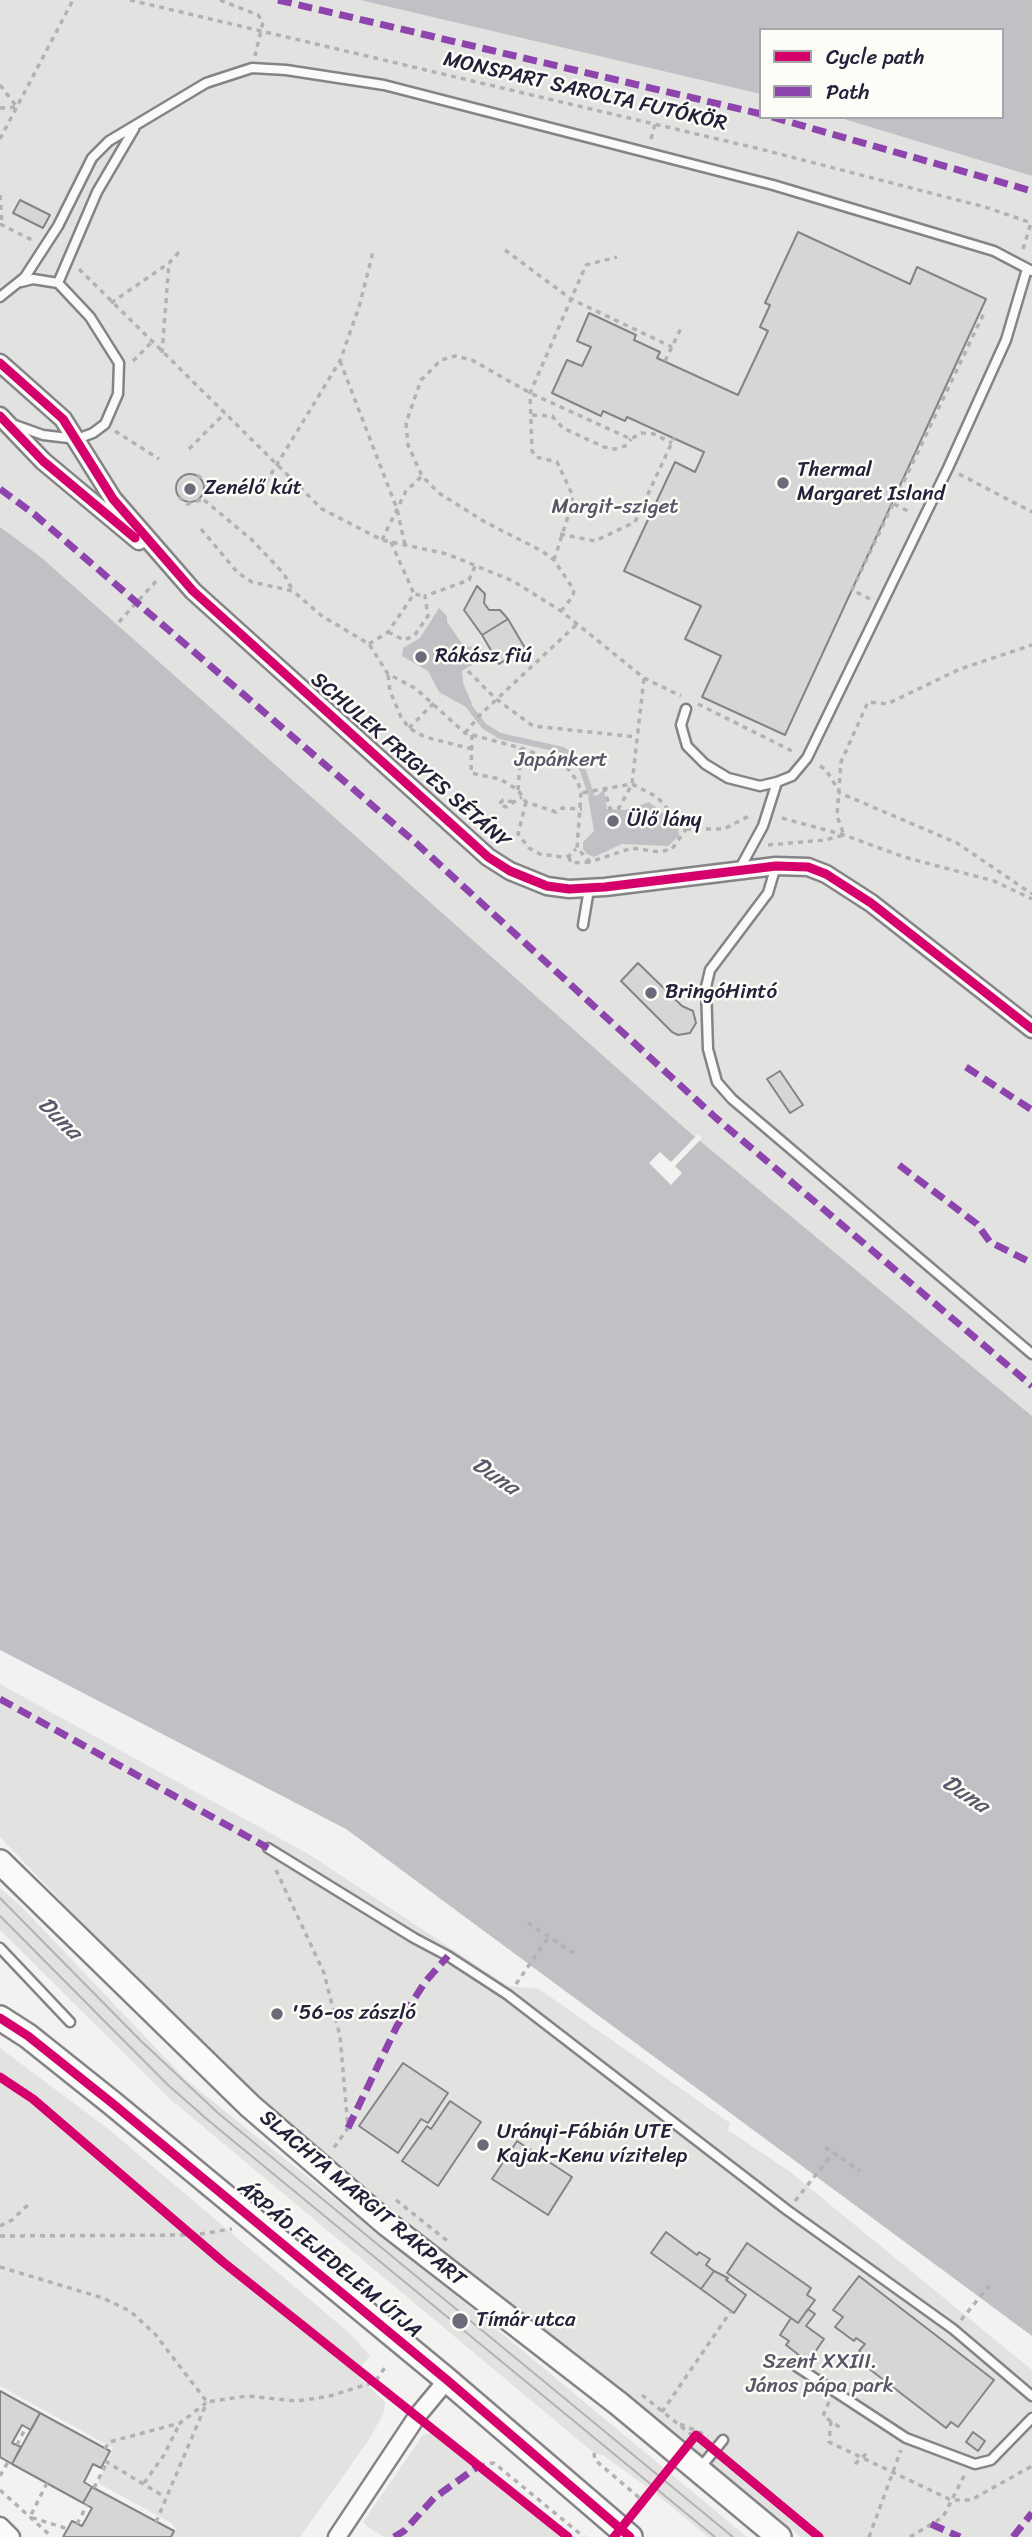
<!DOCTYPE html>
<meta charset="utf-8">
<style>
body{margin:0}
#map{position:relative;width:1032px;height:2537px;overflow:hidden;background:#f3f2f0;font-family:Sriracha,sans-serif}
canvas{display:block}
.legend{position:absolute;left:759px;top:28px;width:245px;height:91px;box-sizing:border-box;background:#fdfcf7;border:2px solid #a5a5ac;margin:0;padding:9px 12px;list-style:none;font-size:21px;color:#22223b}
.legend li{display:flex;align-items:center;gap:14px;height:35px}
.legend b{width:35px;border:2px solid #a5a5ac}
</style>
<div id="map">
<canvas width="1032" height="2537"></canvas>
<ul class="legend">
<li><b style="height:9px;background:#d6006c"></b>Cycle path</li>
<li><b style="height:9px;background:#8e44ad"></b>Path</li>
</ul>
</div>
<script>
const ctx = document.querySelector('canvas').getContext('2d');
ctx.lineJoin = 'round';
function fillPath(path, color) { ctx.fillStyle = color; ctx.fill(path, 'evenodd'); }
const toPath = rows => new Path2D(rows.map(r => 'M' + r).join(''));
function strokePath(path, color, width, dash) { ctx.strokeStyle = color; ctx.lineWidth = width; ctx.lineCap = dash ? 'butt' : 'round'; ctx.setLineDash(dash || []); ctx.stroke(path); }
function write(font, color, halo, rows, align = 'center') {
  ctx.font = font + ' Sriracha,sans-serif'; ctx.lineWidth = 5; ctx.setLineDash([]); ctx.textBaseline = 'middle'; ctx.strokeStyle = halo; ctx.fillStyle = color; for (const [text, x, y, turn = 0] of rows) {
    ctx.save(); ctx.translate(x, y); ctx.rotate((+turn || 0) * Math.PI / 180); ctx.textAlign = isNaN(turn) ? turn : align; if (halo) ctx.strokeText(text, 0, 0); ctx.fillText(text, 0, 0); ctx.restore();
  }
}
fillPath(toPath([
 [0,1888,22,1907,186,2080,464,2302,747,2537,708,2537,655,2493,603,2455,594,2453,170,2099,0,1930]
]), '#e3e2e1');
fillPath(toPath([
 [0,0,360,0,733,86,761,94,761,117,837,117,1032,176,1032,1416,687,1130,42,558,0,527],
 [0,1684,310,1855,508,1986,539,1989,730,2123,728,2130,789,2171,1032,2370,1032,2537,801,2537,619,2388,277,2128,0,1837],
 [0,2048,111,2131,348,2332,370,2355,356,2374,385,2402,384,2412,370,2438,300,2537,172,2537,176,2529,171,2523,98,2483,113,2448,0,2386],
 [435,2432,561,2537,384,2537,368,2527,363,2522,423,2435]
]), '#e2e2e1');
fillPath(toPath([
 [360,0,1032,0,1032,176,837,117,1002,117,1002,30,761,30,761,94],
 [0,527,42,558,687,1130,1032,1416,1032,2336,346,1829,0,1650],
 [439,608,447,616,447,622,461,642,469,647,478,645,486,656,462,671,463,683,472,704,466,707,439,692,428,671,402,656,403,648,420,638],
 [604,789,607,809,626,810,649,802,678,825,679,836,668,846,622,844,594,857,587,854,583,849,583,842,594,831,588,797,598,795]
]), '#c1c1c5');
fillPath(toPath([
 [698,1134,702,1138,675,1166,682,1173,671,1185,649,1163,660,1152,671,1162]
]), '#f3f2f0');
strokePath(toPath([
 [468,705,484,726,500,736,563,750,573,757,582,768,591,794]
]), '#c1c1c5', 6);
const building = toPath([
 [20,200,50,215,43,228,13,213,20,200],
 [798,232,910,284,917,267,986,299,785,735,702,697,721,656,685,639,701,606,624,571,675,462,695,472,704,452,627,417,625,421,603,411,601,416,552,393,567,360,582,366,591,347,577,341,589,313,636,335,634,340,660,352,657,358,738,395,768,331,760,327,770,305,765,303,798,232],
 '176 488a14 14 0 1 1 28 0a14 14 0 1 1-28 0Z',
 [477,586,485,594,484,603,489,610,500,610,508,619,482,635,464,610,477,586],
 [508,619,525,648,499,664,482,635,508,619],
 [638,963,682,1006,693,1011,696,1023,690,1033,678,1035,672,1032,621,981,638,963],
 [780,1071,803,1105,790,1113,767,1079,780,1071],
 [403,2063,448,2093,428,2123,421,2119,398,2153,359,2126,403,2063],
 [450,2101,481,2122,438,2186,402,2161,427,2126,431,2129,450,2101],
 [517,2141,572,2177,548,2215,492,2179,517,2141],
 [666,2232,697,2255,699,2252,710,2259,706,2265,714,2271,701,2289,651,2253,666,2232],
 [747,2243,811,2288,807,2295,815,2300,798,2323,727,2273,747,2243],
 [714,2271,728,2278,726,2280,746,2295,734,2313,701,2289,714,2271],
 [859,2276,994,2380,958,2427,951,2422,946,2428,859,2361,864,2355,859,2351,865,2344,856,2338,854,2341,835,2327,843,2317,833,2310,859,2276],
 [808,2309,815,2314,806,2326,824,2339,808,2362,786,2345,789,2341,780,2335,791,2318,798,2323,808,2309],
 [0,2391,40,2413,31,2430,22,2425,12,2443,21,2447,12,2464,0,2457,0,2391],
 [40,2413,110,2451,101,2468,93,2464,84,2482,92,2487,83,2503,12,2464,40,2413],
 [973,2432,985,2441,978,2451,966,2442,973,2432],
 [92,2487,174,2531,171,2537,63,2537,72,2521,82,2526,92,2508,83,2503,92,2487]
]);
fillPath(building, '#d7d6d6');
strokePath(building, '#848488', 2);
const lane = toPath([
 [58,283,97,192,134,129],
 [0,297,25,277,58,226,92,158,109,141,206,83,252,68,286,70,384,85,773,185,994,251,1032,271],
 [15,425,43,435,77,439,93,433,105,424,118,394,119,363,90,317,58,283,33,279,21,282],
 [686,709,681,725,687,746,705,764,728,778,760,786,777,782,792,776,807,758,948,468,1006,340,1027,269],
 [776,866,768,893,710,970,706,987,708,1049,717,1082,732,1099,1032,1354],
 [739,870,763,826,777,782],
 [583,925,589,889],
 [268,1848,414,1938,448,1956,508,1995,787,2210,953,2329,1032,2396],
 [0,1948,70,2022],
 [796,2366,906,2438,975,2464,991,2460,1032,2418],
 [700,2468,723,2440]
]);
const street = toPath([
 [0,363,63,419,113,499,193,591,488,857,510,871,547,886,569,889,605,887,776,866,808,867,826,874,871,903,1032,1029],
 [0,416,43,461,139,541],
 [0,2526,11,2537],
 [337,2537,418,2415,447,2380]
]);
const secondary = toPath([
 [0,1862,250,2106,387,2224,619,2404,779,2537],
 [0,2018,28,2036,112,2103,447,2380,630,2537]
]);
strokePath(lane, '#848488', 13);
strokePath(street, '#848488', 21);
strokePath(secondary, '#848488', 28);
strokePath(toPath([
 [130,0,760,149,985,207,1032,223],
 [220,0,258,15,263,22,255,56],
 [0,85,17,107],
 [0,108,17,107],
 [0,139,73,0],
 [651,139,655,124],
 [0,195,2,225],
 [0,224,32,240],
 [1023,249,1031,223],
 [505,250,571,299,672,347],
 [79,269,322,509,382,540,447,554,513,581,561,611,644,678,681,696],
 [111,303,169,263,180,251],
 [162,353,169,263],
 [133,361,151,343],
 [340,361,397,509,405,545],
 [665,361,682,326],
 [532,415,552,416,563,428,604,447,615,449,625,446,631,439],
 [115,431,159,459],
 [189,449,225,413],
 [959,474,1032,512],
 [197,475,205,481,206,491,203,499,252,540,284,574,293,591],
 [228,484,241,489,265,484,340,361,359,307,373,252],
 [179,497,187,504,203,499],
 [894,504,912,513],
 [201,529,238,573,252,582,293,591,322,616,369,644,388,674,415,688,465,733,521,748,565,765,578,782,581,793,577,848,590,862,632,848,659,852,672,849,686,829,657,797,632,784,581,793],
 [560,534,595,541,635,522,674,438],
 [382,540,406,491,422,476],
 [391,542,414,594],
 [554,560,572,504,572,494,557,462,536,457,532,451,530,393,586,265,617,257],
 [870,599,852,590,984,313],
 [561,611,573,596,574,590,554,560,542,551,485,522,439,493,422,476,408,445,406,423,421,380,441,360,455,356,472,360,530,393,631,439,641,433,654,434,672,443],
 [119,622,158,579],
 [388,632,404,640,414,636,428,616,425,596,469,580,476,564],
 [369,644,388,632,414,594,425,596],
 [468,671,496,699,533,726,637,737],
 [388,675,390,691,401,717,409,728,425,737,472,749],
 [698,704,794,752],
 [409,728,434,703],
 [465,733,481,714,576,625],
 [472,735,471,773,500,779,518,790,526,802,556,812,562,808,582,809],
 [820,766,826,770,840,793,957,843,1032,894],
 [604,787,610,809,619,808,632,784,644,678],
 [518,790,521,748],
 [513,802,503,800,499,804,506,807,522,797],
 [526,802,518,834,529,848,540,854,562,857,569,856,576,849],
 [782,818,844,835,904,857,994,881,1032,899],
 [686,829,724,829,751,815],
 [768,845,825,840,844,835,837,816,841,762,868,702,887,704,960,669,1032,645],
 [569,857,571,863,590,862],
 [276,1870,324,1973,340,2036,348,2128,333,2149],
 [528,1923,578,1956],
 [516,1984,549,1936],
 [825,2147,860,2171],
 [396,2200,450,2243],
 [795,2201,833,2153],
 [0,2226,12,2220,31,2202],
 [0,2236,193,2235,232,2229],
 [0,2267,103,2298,130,2311,155,2334,207,2402,247,2396,297,2401,330,2396,375,2382,386,2366],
 [961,2320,989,2286],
 [829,2402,823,2416,841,2428],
 [662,2412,731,2311],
 [831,2421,829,2442,951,2500,971,2500,1032,2466],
 [680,2424,708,2436],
 [17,2445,26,2427],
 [105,2449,109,2442,180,2423,206,2403],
 [594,2453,595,2460,643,2501],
 [105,2461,165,2497],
 [855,2464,869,2451],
 [480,2465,494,2463,584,2537],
 [480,2465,568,2537],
 [0,2476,8,2462],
 [47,2483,30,2517,68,2529],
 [144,2483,164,2455,180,2423],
 [94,2488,107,2462],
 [0,2490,52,2537],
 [156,2522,207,2402],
 [77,2524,87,2505],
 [869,2537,901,2450],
 [910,2537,943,2517,965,2474]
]), '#b2b2b4', 3.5, [5, 5]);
strokePath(lane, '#fafaf8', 8);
strokePath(street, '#fafaf8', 16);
strokePath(secondary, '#fafaf8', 23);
strokePath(toPath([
 [0,1898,141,2041,218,2113,733,2537],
 [0,1916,168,2085,209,2121,715,2537]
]), '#b2b2b4', 2);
strokePath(toPath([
 [642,2395,819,2537],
 [614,2537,696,2435]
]), '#b2b2b4', 3.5, [5, 5]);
strokePath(toPath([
 [278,0,761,114],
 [772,117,1032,191],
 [0,489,34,514,416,843,716,1118,1032,1386],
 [966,1067,1032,1110],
 [899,1165,977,1224,990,1242,1032,1263],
 [0,1699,268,1848],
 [348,2128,397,2026,425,1982,448,1956],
 [931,2524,960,2537],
 [394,2537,404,2531,434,2498,480,2465],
 [1013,2537,1032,2513]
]), '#8e44ad', 7, [14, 7]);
strokePath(toPath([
 [0,363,63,419,113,499,193,591,488,857,510,871,547,886,569,889,605,887,776,866,808,867,826,874,871,903,1032,1029],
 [0,416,43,461,135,538],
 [0,2018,28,2036,112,2103,447,2380,630,2537],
 [0,2077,33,2099,223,2262,568,2537],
 [614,2537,696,2435,819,2537]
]), '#d6006c', 9);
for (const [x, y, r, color] of [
 [783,483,7,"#6b6b7a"],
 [190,489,7,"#6b6b7a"],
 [421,657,7,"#6b6b7a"],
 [613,821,7,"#6b6b7a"],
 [651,993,7,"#6b6b7a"],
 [277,2014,7,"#6b6b7a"],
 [483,2145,7,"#6b6b7a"],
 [460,2321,9,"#6b6b7a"]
]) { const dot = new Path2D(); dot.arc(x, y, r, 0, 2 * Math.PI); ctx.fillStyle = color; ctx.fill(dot); strokePath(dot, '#fdfcf7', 2.5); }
write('21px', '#22223b', '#fdfcf7', [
 ["MONSPART SAROLTA FUTÓKÖR",585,92,13],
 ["SCHULEK FRIGYES SÉTÁNY",410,761,41],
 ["SLACHTA MARGIT RAKPART",362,2199,40],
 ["ÁRPÁD FEJEDELEM ÚTJA",329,2260,40]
]);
write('21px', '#22223b', '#fdfcf7', [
 ["Thermal",797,471],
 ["Margaret Island",797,495],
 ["Zenélő kút",204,489],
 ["Rákász fiú",435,657],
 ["Ülő lány",627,821],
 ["BringóHintó",665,993],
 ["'56-os zászló",291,2014],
 ["Urányi-Fábián UTE",497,2133],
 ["Kajak-Kenu vízitelep",497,2157],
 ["Tímár utca",476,2321]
], 'left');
write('21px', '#585769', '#fdfcf7', [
 ["Margit-sziget",615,508],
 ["Japánkert",561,761],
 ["Szent XXIII.",820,2363],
 ["János pápa park",820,2387]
]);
write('italic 23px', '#59596b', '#fdfcf7', [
 ["Duna",59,1119,44],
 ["Duna",495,1477,34],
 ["Duna",965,1795,34]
]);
</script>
